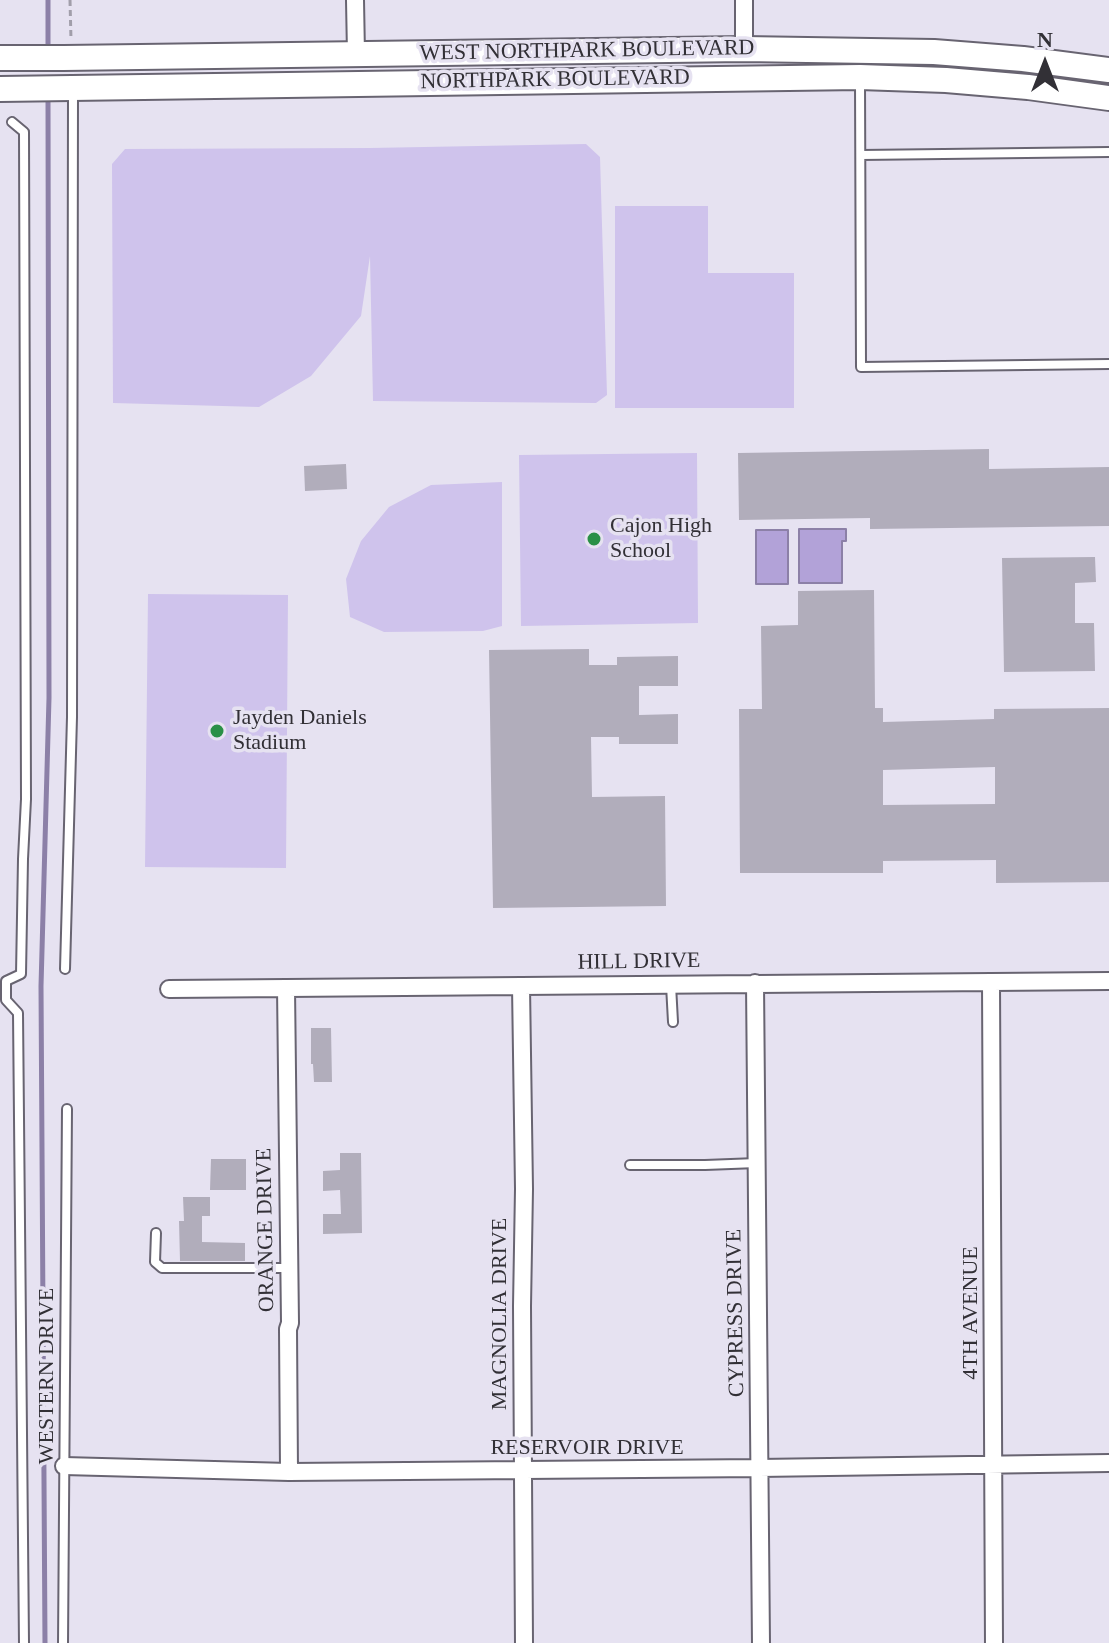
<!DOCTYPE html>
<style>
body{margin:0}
#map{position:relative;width:1109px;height:1643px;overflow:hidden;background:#e6e2f1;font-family:Georgia,serif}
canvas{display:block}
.north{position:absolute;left:1005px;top:24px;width:80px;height:80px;-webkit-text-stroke:6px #e6e2f1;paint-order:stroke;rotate:0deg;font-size:22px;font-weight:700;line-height:32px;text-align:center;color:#323036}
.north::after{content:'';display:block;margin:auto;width:28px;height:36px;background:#323036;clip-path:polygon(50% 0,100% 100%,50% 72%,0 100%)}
</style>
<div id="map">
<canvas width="1109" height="1643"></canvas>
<div class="north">N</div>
</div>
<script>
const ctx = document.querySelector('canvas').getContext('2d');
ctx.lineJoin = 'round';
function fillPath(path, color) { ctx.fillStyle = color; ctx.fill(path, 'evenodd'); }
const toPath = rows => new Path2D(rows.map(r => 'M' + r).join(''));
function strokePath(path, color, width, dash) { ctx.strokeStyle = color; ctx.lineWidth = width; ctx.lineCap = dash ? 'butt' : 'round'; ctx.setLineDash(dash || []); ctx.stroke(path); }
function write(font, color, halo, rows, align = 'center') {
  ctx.font = font + ' Georgia,serif'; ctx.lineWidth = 7; ctx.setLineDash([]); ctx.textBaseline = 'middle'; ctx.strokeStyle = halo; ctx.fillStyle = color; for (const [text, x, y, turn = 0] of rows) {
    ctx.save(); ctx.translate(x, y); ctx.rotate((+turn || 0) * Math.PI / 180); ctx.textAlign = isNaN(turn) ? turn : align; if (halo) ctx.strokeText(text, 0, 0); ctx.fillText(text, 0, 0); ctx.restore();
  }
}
fillPath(toPath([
 [586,144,600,157,607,395,596,403,373,401,370,256,361,316,311,376,259,407,113,403,112,164,125,149,370,148],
 [615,206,708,206,708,273,794,273,794,408,615,408],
 [697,453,698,623,521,626,519,455],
 [502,482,502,626,483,631,384,632,350,617,346,579,361,541,389,507,431,485],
 [148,594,288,595,286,868,145,867]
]), '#cfc3ec');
const water = toPath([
 [799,529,846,529,846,541,842,541,842,583,799,583,799,529],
 [788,530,788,584,756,584,756,530,788,530]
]);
fillPath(water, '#b2a2d8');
strokePath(water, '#8c80a7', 2);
strokePath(toPath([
 [48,0,48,51],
 [45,1643,41,986,49,698,48,97]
]), '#8c80a7', 5);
fillPath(toPath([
 [989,449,989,469,1109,467,1109,526,870,529,870,518,739,520,738,453],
 [346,464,347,489,305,491,304,466],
 [1095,557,1096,582,1075,583,1075,623,1094,623,1095,671,1004,672,1002,558],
 [874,590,875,708,883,708,883,722,994,719,994,709,1109,708,1109,882,996,883,996,860,883,861,883,873,740,873,739,709,762,709,761,626,798,625,798,591],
 [995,767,995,804,883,805,883,770],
 [589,649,589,665,617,665,617,657,678,656,678,686,639,686,639,715,678,714,678,744,619,744,619,737,591,737,592,797,665,796,666,906,493,908,489,650],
 [311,1028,331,1028,332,1082,314,1082,313,1064,311,1064],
 [340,1153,361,1153,362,1233,323,1234,323,1214,341,1214,340,1190,323,1191,323,1171,340,1170],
 [211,1159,246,1159,246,1190,210,1190],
 [183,1197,210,1197,210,1216,202,1216,202,1242,245,1243,245,1261,180,1261,179,1221,184,1221]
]), '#b1adbb');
const lane = toPath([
 [860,81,861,367,1109,364],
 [12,122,24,132,26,799,23,859,21,974,6,981,6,1000,18,1013,24,1643],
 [861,155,1109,152],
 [65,969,72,717,73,93],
 [671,985,673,1022],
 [630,1165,705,1165,757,1163],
 [156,1233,155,1262,162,1268,289,1268],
 [63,1643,67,1109]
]);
const street = toPath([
 [355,0,356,54],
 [744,0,744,49],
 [991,982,994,1643],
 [755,983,761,1643],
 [521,986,524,1189,522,1306,524,1643],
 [286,988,290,1323,288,1329,289,1472],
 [169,989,1109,981],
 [64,1466,289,1472,759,1468,1109,1463]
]);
const secondary = toPath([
 [0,58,64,58,744,49,934,52,1023,59,1109,70],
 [0,89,860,77,946,80,1028,87,1109,98]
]);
strokePath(lane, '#686471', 12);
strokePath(street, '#686471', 20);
strokePath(secondary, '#686471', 28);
strokePath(toPath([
 [70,0,71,40]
]), '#a19eaa', 3, [6, 4]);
strokePath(lane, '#fff', 8);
strokePath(street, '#fff', 16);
strokePath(secondary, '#fff', 24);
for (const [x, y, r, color] of [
 [594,539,8,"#2a9046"],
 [217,731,8,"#2a9046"]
]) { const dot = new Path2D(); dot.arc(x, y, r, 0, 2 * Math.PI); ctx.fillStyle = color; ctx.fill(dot); strokePath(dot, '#e6e2f1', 3); }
write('22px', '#323036', '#e6e2f1', [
 ["WEST NORTHPARK BOULEVARD",587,51,-1],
 ["NORTHPARK BOULEVARD",555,80,-1],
 ["HILL DRIVE",639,962,-1],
 ["ORANGE DRIVE",266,1230,-91],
 ["CYPRESS DRIVE",736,1313,-91],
 ["4TH AVENUE",971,1313,-90],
 ["MAGNOLIA DRIVE",500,1314,-90],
 ["WESTERN DRIVE",47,1376,-90],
 ["RESERVOIR DRIVE",587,1448]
]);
write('22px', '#323036', '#e6e2f1', [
 ["Cajon High",610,526],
 ["School",610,551],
 ["Jayden Daniels",233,718],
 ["Stadium",233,743]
], 'left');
</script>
